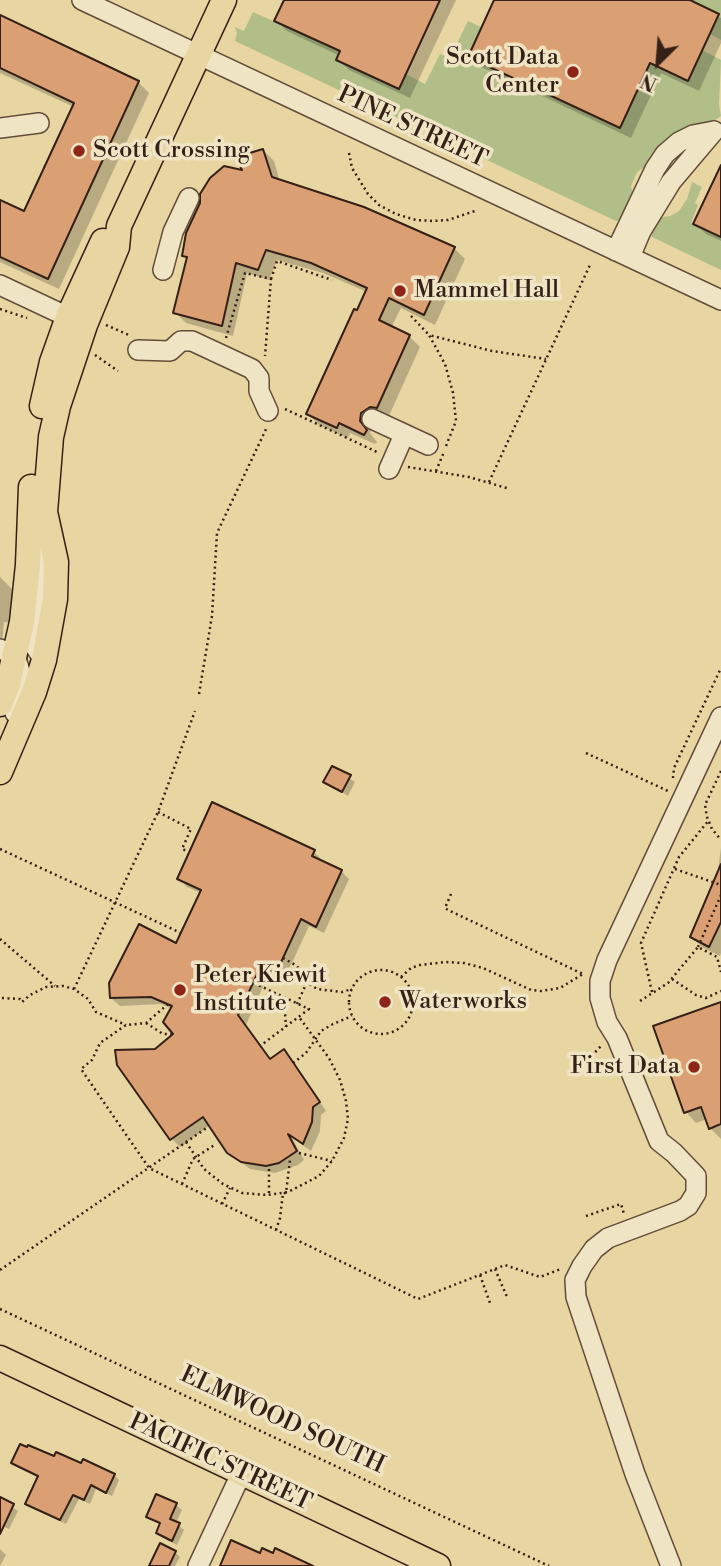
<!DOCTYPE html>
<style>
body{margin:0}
#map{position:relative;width:721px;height:1566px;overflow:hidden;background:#e7d5a2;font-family:"Libre Bodoni",serif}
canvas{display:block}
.north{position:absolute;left:623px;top:28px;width:70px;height:70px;-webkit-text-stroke:5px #efe4c3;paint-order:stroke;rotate:205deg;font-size:19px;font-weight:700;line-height:28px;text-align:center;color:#352018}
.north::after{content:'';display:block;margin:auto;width:24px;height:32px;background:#352018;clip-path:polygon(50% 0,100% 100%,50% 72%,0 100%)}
</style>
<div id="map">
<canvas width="721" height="1566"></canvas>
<div class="north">N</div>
</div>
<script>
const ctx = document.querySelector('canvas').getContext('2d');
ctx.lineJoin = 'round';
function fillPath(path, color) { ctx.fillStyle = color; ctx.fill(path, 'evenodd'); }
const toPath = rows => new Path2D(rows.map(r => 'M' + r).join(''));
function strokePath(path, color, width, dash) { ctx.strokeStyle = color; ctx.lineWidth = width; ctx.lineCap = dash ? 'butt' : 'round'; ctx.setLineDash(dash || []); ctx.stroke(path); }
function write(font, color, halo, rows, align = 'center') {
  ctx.font = font + ' "Libre Bodoni",serif'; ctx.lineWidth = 7; ctx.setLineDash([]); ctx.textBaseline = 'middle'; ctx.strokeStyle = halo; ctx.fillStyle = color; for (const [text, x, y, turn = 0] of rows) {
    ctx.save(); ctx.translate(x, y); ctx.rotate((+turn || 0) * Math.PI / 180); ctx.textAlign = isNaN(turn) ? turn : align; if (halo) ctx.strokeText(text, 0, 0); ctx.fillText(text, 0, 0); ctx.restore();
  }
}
fillPath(toPath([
 [690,0,721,0,721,40,710,34,719,13],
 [253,12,340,51,336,60,406,74,425,84,440,54,450,58,468,21,481,27,468,57,619,128,650,63,687,81,702,50,721,60,719,105,721,116,637,172,631,186,634,199,621,220,616,221,235,41,237,33,235,27,244,31],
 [692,182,702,187,695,203,698,205,691,223,721,237,721,270,652,237,650,233,658,218,670,216,679,211,687,199]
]), '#b1be88');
fillPath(toPath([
 [286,0,456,0,410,98,349,70,338,59,340,56,287,31,276,20],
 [496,0,695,0,693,3,721,18,721,43,699,91,661,73,631,138,481,67,470,56],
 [0,17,138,82,149,93,59,289,0,262,0,202,25,213,74,107,0,73],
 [263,150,274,161,280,182,454,248,465,259,435,325,401,308,391,328,409,336,420,347,388,418,372,424,370,433,377,442,375,444,350,433,348,438,319,425,308,414,367,292,323,273,277,260,269,280,247,273,233,336,186,323,175,312,188,260,184,255],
 [721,184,721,241,706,234,695,223],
 [0,577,15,592,12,623,4,622,2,644,0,644],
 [333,768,355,782,348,796,326,782],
 [721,848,721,953,720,956,702,947,692,937,718,870],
 [314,852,322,860,321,862,341,871,349,879,324,933,309,926,284,980,269,973,246,1025,271,1061,284,1052,292,1060,326,1111,321,1115,320,1131,311,1151,292,1138,304,1160,298,1165,275,1173,250,1169,228,1152,210,1125,180,1147,172,1139,155,1051,176,1034,172,1009,161,1004,120,1006,111,998,177,945,201,893,187,887,179,878],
 [721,1004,721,1139,710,1128,707,1119,696,1123,686,1112],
 [55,1459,114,1475,119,1480,112,1496,96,1489,90,1504,79,1499,66,1524,33,1508,27,1503,39,1478,19,1468,13,1463],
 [157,1496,176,1505,182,1510,176,1523,184,1530,177,1545,163,1538,158,1533,161,1525,148,1517],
 [0,1499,18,1511,9,1529,0,1525],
 [0,1549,6,1555,0,1566],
 [175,1552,180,1557,175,1566,151,1566]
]), '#0003');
const building = toPath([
 [284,0,440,0,399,89,336,60,340,51,274,21,284,0],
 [494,0,690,0,719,14,688,81,650,63,620,128,468,57,494,0],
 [0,15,139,81,48,279,0,257,0,200,24,211,74,103,0,68,0,15],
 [263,149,272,177,364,207,455,247,424,315,389,298,379,320,410,335,377,408,370,407,361,413,360,421,367,430,364,435,339,423,337,428,306,414,354,309,357,310,367,288,311,263,266,250,258,270,236,263,222,326,173,313,187,257,182,256,186,233,200,203,200,194,210,178,224,166,242,170,236,157,263,149],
 [721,165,721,237,693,224,721,165],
 [332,766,351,775,342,792,323,782,332,766],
 [212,802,315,850,312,856,342,870,316,927,301,919,276,973,261,966,238,1015,270,1059,284,1049,320,1102,313,1107,312,1122,303,1144,288,1134,297,1151,279,1163,266,1166,241,1162,227,1153,203,1117,170,1140,117,1065,115,1050,155,1049,173,1034,163,1022,172,1006,151,997,110,998,109,983,139,924,176,943,201,890,177,879,212,802],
 [721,864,721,922,709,947,690,937,721,864],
 [721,1002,721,1124,709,1129,701,1107,684,1113,653,1026,721,1002],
 [20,1444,27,1447,28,1445,54,1456,56,1452,81,1463,83,1459,115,1474,106,1493,91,1485,84,1500,73,1495,60,1520,25,1504,38,1476,11,1463,20,1444],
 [156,1494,177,1503,170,1519,180,1523,172,1541,156,1533,160,1523,146,1517,156,1494],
 [0,1497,14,1504,0,1534,0,1497],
 [231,1540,260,1553,262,1548,273,1553,275,1548,313,1566,220,1566,231,1540],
 [160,1543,176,1551,169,1566,149,1566,160,1543]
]);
fillPath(building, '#daa073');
strokePath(building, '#352018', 2);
const minor = toPath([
 [82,0,721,300],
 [0,128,39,123],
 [616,251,655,169,665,154,679,142,693,135,714,131],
 [630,257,641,231,671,182,714,131],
 [163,270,173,232,189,198],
 [0,285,68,317],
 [138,350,170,351,181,341,192,341,252,369,259,378,259,391,268,411],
 [372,419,428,445],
 [389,469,404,435],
 [32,531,41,544,42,574,34,645,44,660],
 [0,649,15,655,21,675,22,690,15,713],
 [198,1566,241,1474],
 [671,1566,635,1474,576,1297,575,1280,582,1266,594,1249,608,1238,680,1211,688,1206,696,1193,696,1176,674,1153,659,1141,617,1038,607,1022,600,998,600,981,607,960,721,717]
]);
const major = toPath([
 [42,406,52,362,68,317,103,241],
 [0,704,8,684,22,622,28,565,31,487],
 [0,772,34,692,44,660,55,599,56,562,45,512,51,437,58,406,85,325,117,247,119,226,224,0],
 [0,1358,438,1566]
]);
strokePath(minor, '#624d3a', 22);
strokePath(major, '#352018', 27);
strokePath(toPath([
 [349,153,352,168,368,194,379,205,396,214,416,220,433,221,448,220,475,211],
 [271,279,277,261,332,280],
 [0,309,27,318],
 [411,316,429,335],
 [106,325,129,335],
 [226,338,245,273,271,279,265,356],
 [95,355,118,371],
 [285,409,377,452],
 [446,446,456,421,453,393,445,364,429,335,492,351,546,359],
 [408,467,469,477,510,489],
 [436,471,444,452],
 [489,482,590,265],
 [199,694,212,616,217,533,267,427],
 [586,753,668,791],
 [721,771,705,805,707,817,712,829,721,840],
 [673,778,674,768,721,668],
 [158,812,191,829,182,849,187,851],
 [0,849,181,933],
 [675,869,721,885],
 [451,894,445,908,448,910,583,974],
 [0,939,55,986],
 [698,947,721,895],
 [283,958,297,966,307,982,317,989,342,992,352,989],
 '349 1002a32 32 0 1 1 64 0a32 32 0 1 1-64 0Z',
 [401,977,411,968,420,965,445,962,464,963,483,968,531,990,541,991,560,988,583,974],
 [672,979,696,995,706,998,721,991],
 [254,983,309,1009,260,1046],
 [74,989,158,812,195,711],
 [652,992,641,943,679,857,709,820],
 [2,998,20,999,22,1002,30,995,46,987,63,986,74,989,88,999,96,1012,126,1025],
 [284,998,286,1027],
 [640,1001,668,983,698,947,717,957,721,972],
 [168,1004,146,1023,126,1025,100,1043,92,1060,81,1069,149,1168,418,1299,505,1265,540,1277,561,1269],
 [297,1004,307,982],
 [146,1023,163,1034,173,1034],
 [293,1063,306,1053,321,1031,333,1024,352,1016],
 [580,1068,602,1045],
 [186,1142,204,1169,223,1184,242,1193,267,1195,288,1192,319,1176,332,1161,344,1138,348,1119,346,1101,340,1080,329,1058,299,1017],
 [299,1153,332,1161],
 [269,1169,269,1195],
 [182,1184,193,1159,216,1144],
 [222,1204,230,1188],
 [586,1216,621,1204,624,1214],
 [276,1230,280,1218,283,1193,286,1193,290,1160],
 [495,1269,507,1297],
 [0,1270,208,1127],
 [480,1275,490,1303],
 [0,1309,549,1566]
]), '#352018', 2.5, [2, 3.5]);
strokePath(minor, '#efe4c3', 19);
strokePath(major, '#e7d5a2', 24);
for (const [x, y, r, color] of [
 [573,72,7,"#8f2418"],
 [79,151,7,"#8f2418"],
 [400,291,7,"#8f2418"],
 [180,990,7,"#8f2418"],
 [385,1002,7,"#8f2418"],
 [694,1067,7,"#8f2418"]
]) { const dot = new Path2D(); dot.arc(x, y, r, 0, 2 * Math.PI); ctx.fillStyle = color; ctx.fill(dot); strokePath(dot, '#efe4c3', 2.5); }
write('24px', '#352018', '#efe4c3', [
 ["Scott Data",559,58,"right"],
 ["Center",559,86,"right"],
 ["Scott Crossing",93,151],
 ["Mammel Hall",414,291],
 ["Peter Kiewit",194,976],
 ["Institute",194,1004],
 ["Waterworks",399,1002],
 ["First Data",680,1067,"right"]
], 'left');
write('24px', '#352018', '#efe4c3', [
 ["PINE STREET",412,128,25],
 ["ELMWOOD SOUTH",282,1421,25],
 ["PACIFIC STREET",220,1463,25]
]);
</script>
